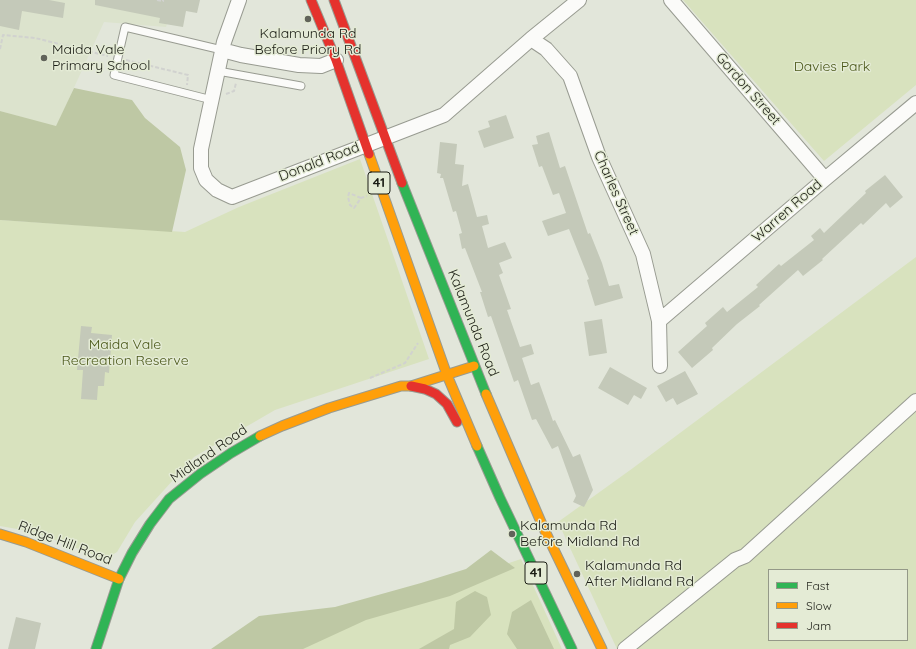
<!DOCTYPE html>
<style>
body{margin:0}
#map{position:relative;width:916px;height:649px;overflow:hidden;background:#e2e6da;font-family:Quicksand,sans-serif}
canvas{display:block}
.legend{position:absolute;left:768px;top:569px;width:140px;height:72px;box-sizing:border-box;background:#e4ebd5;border:1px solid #949988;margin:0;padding:5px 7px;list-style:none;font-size:12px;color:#1b1d15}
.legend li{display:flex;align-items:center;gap:8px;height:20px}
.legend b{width:20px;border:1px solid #949988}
</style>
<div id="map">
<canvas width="916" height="649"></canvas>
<ul class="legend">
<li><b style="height:5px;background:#30b455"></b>Fast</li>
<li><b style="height:5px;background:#ff9f0a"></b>Slow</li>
<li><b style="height:5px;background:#e5322d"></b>Jam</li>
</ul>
</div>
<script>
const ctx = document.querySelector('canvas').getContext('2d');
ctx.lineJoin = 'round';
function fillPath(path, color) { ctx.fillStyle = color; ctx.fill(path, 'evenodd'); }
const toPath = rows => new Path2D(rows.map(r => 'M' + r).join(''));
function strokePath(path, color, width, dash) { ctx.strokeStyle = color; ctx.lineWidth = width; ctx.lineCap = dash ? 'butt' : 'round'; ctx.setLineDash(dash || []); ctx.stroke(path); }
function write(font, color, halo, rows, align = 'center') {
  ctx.font = font + ' Quicksand,sans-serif'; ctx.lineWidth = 3; ctx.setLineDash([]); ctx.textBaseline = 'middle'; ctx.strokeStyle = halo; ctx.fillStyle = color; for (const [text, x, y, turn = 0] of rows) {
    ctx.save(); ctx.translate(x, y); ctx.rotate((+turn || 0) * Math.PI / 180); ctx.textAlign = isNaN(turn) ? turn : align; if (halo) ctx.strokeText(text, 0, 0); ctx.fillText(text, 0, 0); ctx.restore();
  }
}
fillPath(toPath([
 [0,0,175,0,166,27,104,22,56,127,0,111]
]), '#dce3cd');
fillPath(toPath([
 [683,0,916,0,916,85,824,161],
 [360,159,429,359,275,410,194,457,135,522,117,552,105,559,34,532,0,526,0,220,185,232,239,207],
 [916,257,916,649,617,649,558,522,633,468],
 [769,570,907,570,907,640,769,640],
 [521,559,562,649,251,649]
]), '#d8e2be');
fillPath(toPath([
 [74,88,132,100,145,118,180,147,186,170,172,232,0,220,0,111,56,126],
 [491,550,515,568,450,596,366,620,303,649,211,649,259,616,335,607,421,583,466,569],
 [475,591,487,597,491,615,470,637,450,645,449,649,419,649,454,629,456,602],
 [531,600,554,649,517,649,507,634,512,612]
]), '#bec8a4');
fillPath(toPath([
 [0,0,49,0,65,3,63,18,22,11,19,30,0,26],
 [95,0,200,0,197,13,186,11,183,27,159,23,160,18,95,5],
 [506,115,514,138,484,148,478,131,490,127,488,121],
 [549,132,560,168,565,166,588,234,590,233,602,263,609,286,619,284,623,298,595,306,587,280,589,279,569,229,548,236,542,221,566,213,559,193,553,195,542,166,539,167,532,145,538,144,536,136],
 [440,142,457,144,455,164,464,165,462,186,468,184,477,217,487,215,489,224,482,226,488,248,505,242,512,258,499,263,503,273,499,275,511,309,507,310,520,347,531,344,534,354,522,358,531,385,539,382,553,421,555,420,573,457,580,454,593,490,584,507,573,502,576,496,558,446,552,449,536,419,532,420,518,380,514,382,491,316,488,317,480,292,482,292,465,248,462,249,459,234,462,233,456,211,453,212,443,178,440,178,441,174,437,173],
 [885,175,903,197,890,208,886,203,863,225,861,223,822,259,823,260,803,276,798,270,759,305,760,306,737,324,712,348,713,350,692,368,678,352,707,326,705,323,723,307,727,312,758,287,756,285,779,264,781,266,814,240,811,236,820,228,824,233,866,193,865,191],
 [602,319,607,353,589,356,584,322],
 [81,326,92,327,91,333,112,335,109,373,105,372,104,386,98,386,97,400,81,399,83,370,77,370],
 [610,367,647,388,641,399,634,395,628,405,598,388],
 [685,371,698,394,677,405,673,398,666,402,657,386],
 [16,617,41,623,35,649,8,649]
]), '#c4c9b9');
const lane = toPath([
 [218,71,301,86],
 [212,100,114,75,125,27,222,50]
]);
const street = toPath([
 [239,0,224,42,201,149,201,168,206,180,217,190,232,197,444,115,531,39,579,0],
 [671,0,825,179],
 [531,39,546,49,570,76,599,157,643,254,659,321,660,366],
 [222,50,241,55,299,65,321,66,336,60],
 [659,321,825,179,916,103],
 [625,649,735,560,745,556,916,401]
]);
const fast = toPath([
 [402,183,486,394],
 [477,446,500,498,572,649],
 [96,649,119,579,132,553,150,524,169,499,200,474,231,453,260,436]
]);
const slow = toPath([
 [369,154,447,375,477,446],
 [486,394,544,529,602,649],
 [260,436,282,426,329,408,401,386,411,386,474,366],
 [0,534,26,542,119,579]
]);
const jam = toPath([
 [311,0,336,60,369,154],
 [334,0,402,183],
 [411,386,425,389,436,394,447,404,457,422]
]);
strokePath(lane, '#989b91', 9);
strokePath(street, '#989b91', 16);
strokePath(fast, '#989b91', 11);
strokePath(slow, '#989b91', 11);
strokePath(jam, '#989b91', 11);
strokePath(toPath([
 [157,0,163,1,163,0],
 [0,49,3,35,35,38,108,56],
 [126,60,188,75,187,85],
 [226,94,234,91,236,83],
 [361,198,349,193,348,197,350,205,354,208,361,198,367,196],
 [370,378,405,363,418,343]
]), '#d1d2cf', 2, [4, 2]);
strokePath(lane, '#fbfbf9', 7);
strokePath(street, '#fbfbf9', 14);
strokePath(fast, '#30b455', 9);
strokePath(slow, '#ff9f0a', 9);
strokePath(jam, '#e5322d', 9);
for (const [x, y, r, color] of [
 [308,19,4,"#61635a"],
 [44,58,4,"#61635a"],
 [512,534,4,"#61635a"],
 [577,574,4,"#61635a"]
]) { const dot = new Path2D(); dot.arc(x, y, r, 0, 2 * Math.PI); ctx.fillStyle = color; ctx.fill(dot); strokePath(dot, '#e4ebd5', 1.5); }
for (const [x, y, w] of [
 [379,183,22],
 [536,573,22]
]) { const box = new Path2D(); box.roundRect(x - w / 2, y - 11, w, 22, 3); ctx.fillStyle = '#e4ebd5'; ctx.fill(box); strokePath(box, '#1b1d15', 1); }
write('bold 13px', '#1b1d15', null, [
 ["41",379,183],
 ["41",536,573]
]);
write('14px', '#1b1d15', '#e4ebd5', [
 ["Kalamunda Rd",308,34,"center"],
 ["Before Priory Rd",308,50,"center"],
 ["Maida Vale",52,50],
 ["Primary School",52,66],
 ["Kalamunda Rd",520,526],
 ["Before Midland Rd",520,542],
 ["Kalamunda Rd",585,566],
 ["After Midland Rd",585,582]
], 'left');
write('14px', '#4b581a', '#e4ebd5', [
 ["Davies Park",832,67],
 ["Maida Vale",125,345],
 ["Recreation Reserve",125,361]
]);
write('14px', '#1b1d15', '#e4ebd5', [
 ["Gordon Street",748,89,49],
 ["Donald Road",319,162,-21],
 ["Charles Street",616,193,66],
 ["Warren Road",787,211,-41],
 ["Kalamunda Road",473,323,68],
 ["Midland Road",209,454,-35],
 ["Ridge Hill Road",65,543,21]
]);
</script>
